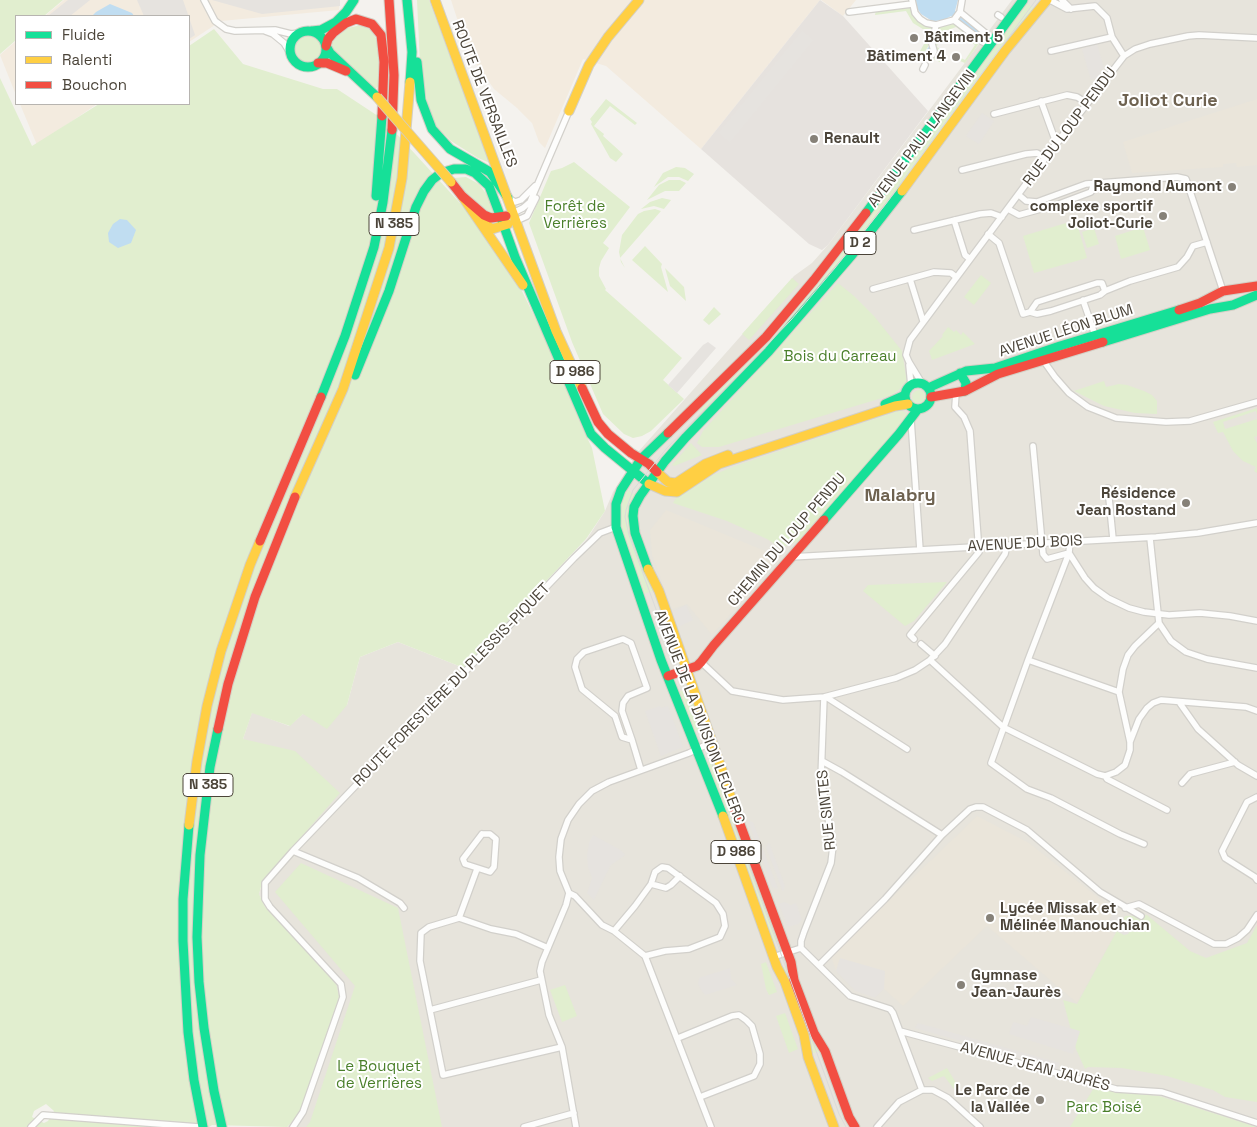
<!DOCTYPE html>
<meta charset="utf-8">
<style>
body{margin:0}
#map{position:relative;width:1257px;height:1127px;overflow:hidden;background:#f4f2ee;font-family:"Space Grotesk",sans-serif}
canvas{display:block}
.legend{position:absolute;left:15px;top:15px;width:175px;height:90px;box-sizing:border-box;background:#fff;border:1px solid #b7b4b0;margin:0;padding:6px 9px;list-style:none;font-size:15px;color:#4b4439}
.legend li{display:flex;align-items:center;gap:10px;height:25px}
.legend b{width:25px;border:1px solid #b7b4b0}
</style>
<div id="map">
<canvas width="1257" height="1127"></canvas>
<ul class="legend">
<li><b style="height:6px;background:#16e098"></b>Fluide</li>
<li><b style="height:6px;background:#ffcf43"></b>Ralenti</li>
<li><b style="height:6px;background:#f24e42"></b>Bouchon</li>
</ul>
</div>
<script>
const ctx = document.querySelector('canvas').getContext('2d');
ctx.lineJoin = 'round';
function fillPath(path, color) { ctx.fillStyle = color; ctx.fill(path, 'evenodd'); }
const toPath = rows => new Path2D(rows.map(r => 'M' + r).join(''));
function strokePath(path, color, width, dash) { ctx.strokeStyle = color; ctx.lineWidth = width; ctx.lineCap = dash ? 'butt' : 'round'; ctx.setLineDash(dash || []); ctx.stroke(path); }
function write(font, color, halo, rows, align = 'center') {
  ctx.font = font + ' "Space Grotesk",sans-serif'; ctx.lineWidth = 4; ctx.setLineDash([]); ctx.textBaseline = 'middle'; ctx.strokeStyle = halo; ctx.fillStyle = color; for (const [text, x, y, turn = 0] of rows) {
    ctx.save(); ctx.translate(x, y); ctx.rotate((+turn || 0) * Math.PI / 180); ctx.textAlign = isNaN(turn) ? turn : align; if (halo) ctx.strokeText(text, 0, 0); ctx.fillText(text, 0, 0); ctx.restore();
  }
}
fillPath(toPath([
 [1012,0,1257,0,1257,1127,287,1127,293,1121,264,907,259,894,263,880,292,845,243,739,252,712,289,726,303,714,347,705,360,657,398,642,464,668,587,539,605,511,613,492,638,452,794,276,812,263,828,245]
]), '#e7e4dc');
fillPath(toPath([
 [64,0,340,0,339,10,221,21,189,42,189,16,45,16],
 [451,0,820,0,701,149,606,66,583,59,545,148,539,142,532,123,517,108,494,89,468,52],
 [821,0,856,0,843,16],
 [16,41,16,95,0,55],
 [20,104,97,104,37,145]
]), '#f3ebdf');
fillPath(toPath([
 [820,0,843,16,928,111,828,245,822,250,809,244,701,149]
]), '#e6e2de');
fillPath(toPath([
 [1257,99,1257,165,1237,167,1236,163,1223,164,1223,167,1132,173,1123,142],
 [666,510,772,554,775,564,712,635,687,604,672,609,652,555,650,530],
 [977,816,1029,843,1114,910,1105,927,1115,934,1077,1003,987,926,903,1006,884,989,875,998,855,991,836,971,831,956]
]), '#eae5da');
fillPath(toPath([
 [0,0,63,0,44,16,16,16,16,40,0,54],
 [417,0,429,0,490,163,478,158,451,141,437,127,430,116,420,64],
 [1025,2,1034,8,851,252,843,245],
 [911,5,911,8,932,26,930,43,923,55,919,53,924,44,926,31,913,23,906,11,875,15,876,10],
 [955,22,980,42,965,63,960,61,961,58,965,60,975,45,971,42,972,39,956,27,940,33,937,47,946,52,942,63,931,58,934,56,937,51,934,49,936,27],
 [361,25,371,30,378,42,380,85,375,89,334,53,331,47,331,41,348,28],
 [214,29,243,64,323,89,337,89,384,120,480,225,520,287,549,346,582,427,592,448,605,511,586,539,464,668,398,642,360,657,347,705,327,729,303,714,290,726,252,713,243,739,295,751,340,793,263,880,259,894,265,907,336,983,339,997,300,1112,293,1121,287,1127,212,1125,209,1127,0,1127,0,78,32,146,99,104,189,104,189,46],
 [46,1104,54,1111,48,1121,44,1123,32,1117,34,1111],
 '295 49a13 13 0 1 1 26 0a13 13 0 1 1-26 0Z',
 [606,99,637,123,635,125,610,106,594,126,604,134,603,136,623,154,616,162,610,158,591,124,592,122,590,119],
 [574,162,630,207,603,243,609,248,601,261,599,268,599,276,606,289,605,290,682,358,663,380,684,399,651,431,642,436,633,438,624,434,603,414,572,342,529,223,551,171,562,168],
 [676,167,685,168,694,174,688,181,679,177,668,177,654,187,663,173],
 [466,177,479,184,490,199,493,212,490,214,481,209,456,182,454,178],
 [669,180,680,180,686,183,679,191,665,191,647,200,659,185],
 [662,198,671,200,664,209,654,206,641,209,650,202],
 [655,209,661,211,620,258,625,268,621,262,619,252,622,235,638,214,644,211],
 [1076,220,1087,258,1034,273,1023,236],
 [1143,227,1150,250,1121,259,1115,236],
 [1094,228,1099,244,1087,248,1082,232],
 [645,246,662,264,661,267,668,292,632,260],
 [841,249,849,255,796,317,703,415,697,409],
 [665,268,684,287,686,301,670,286],
 [981,275,991,283,974,305,964,297],
 [792,278,799,284,749,340,742,334],
 [838,283,854,296,874,316,902,351,907,383,892,395,719,447,702,447,697,443,703,431],
 [714,307,721,314,709,325,703,320],
 [948,327,954,332,956,330,961,335,963,332,975,344,932,360,929,351,943,336,942,335],
 [1104,381,1106,387,1119,384,1127,385,1144,391,1152,395,1157,401,1157,414,1135,413,1104,406,1074,391],
 '912 397a7 7 0 1 1 14 0a7 7 0 1 1-14 0Z',
 [1257,408,1257,415,1256,411,1223,422,1225,429,1257,419,1257,436,1254,437,1257,443,1257,473,1254,471,1256,467,1243,461,1233,451,1223,432,1218,433,1213,422],
 [901,410,908,414,905,420,799,541,781,548,767,539,727,521,673,503,676,498,682,495,713,475,735,466],
 [691,443,702,455,674,466,672,465],
 [626,488,634,495,629,509,628,518,630,529,655,590,641,595,619,526,618,511],
 [947,582,914,621,905,626,863,591,868,585],
 [689,688,703,728,693,732,678,692],
 [715,760,780,940,771,943,705,763],
 [301,863,398,908,442,1127,306,1127,310,1122,355,986,275,892],
 [1147,915,1190,951,1206,958,1247,943,1257,925,1257,1102,1225,1097,1213,1090,1167,1076,1122,1068,1088,1067,1085,1069,1076,1049,1063,1000,1077,1004,1125,916],
 [766,962,777,992,769,995,766,989,761,964],
 [789,965,822,1050,809,1055,780,969],
 [565,985,577,1016,562,1022,550,990],
 [785,1013,798,1049,789,1053,776,1016],
 [947,1068,959,1088,954,1089,944,1076,932,1081,928,1078],
 [1095,1086,1115,1092,1159,1096,1257,1127,1070,1127]
]), '#e1eecf');
fillPath(toPath([
 [68,0,90,0,70,16,48,16],
 [137,0,183,0,195,35,189,39,189,16,144,16],
 [212,0,340,0,340,6,262,14],
 [802,30,814,40,730,143,718,133],
 [1097,44,1104,68,1100,70,1101,74,1097,80,1096,78,1091,80,1082,49],
 [982,113,994,121,979,144,966,136],
 [708,342,716,348,677,393,668,385,703,345],
 [686,605,693,620,676,628,670,613],
 [660,706,661,708,668,706,683,747,661,756,645,711],
 [748,821,753,822,778,889,772,887],
 [593,835,622,851,625,855,611,865,606,874,594,900,587,893,592,878,588,867,587,855,589,843],
 [769,842,785,886,783,892,766,847],
 [784,902,791,905,796,903,802,920,798,924,788,927,779,904],
 [1113,913,1133,925,1128,934,1124,935,1107,926],
 [840,958,885,971,884,989,875,998,855,991,836,971],
 [730,968,731,979,737,985,705,995,702,991,698,984,699,978],
 [1031,1017,1080,1031,1073,1054,1009,1034,1013,1022,1027,1026],
 [918,1023,1060,1063,1058,1069,915,1028]
]), '#e6e3df');
fillPath(toPath([
 [916,0,958,0,955,11,983,33,979,38,951,16,944,20,935,21,930,55,925,52,930,45,932,21,921,14,917,8],
 [110,4,132,13,134,16,92,16,96,12],
 [120,219,127,220,136,230,131,243,118,248,109,242,108,233,113,224]
]), '#c0ddf1');
const street = toPath([
 [204,0,215,21,226,29,235,31,275,30,291,34,299,33],
 [912,0,915,13,920,19,926,23,936,25,954,20,960,12,962,0],
 [1050,0,1067,9,1095,6,1107,18,1112,37,1124,56],
 [1062,0,1071,9],
 [849,12,912,4],
 [960,12,988,35],
 [998,15,1001,17],
 [954,20,983,42],
 [265,31,273,34,284,43,292,56],
 [1051,51,1112,37],
 [928,57,932,55,934,51,932,44,936,25],
 [923,69,925,65],
 [1041,101,1054,137,1059,141],
 [994,114,1067,95,1077,97,1087,103],
 [962,170,1026,154,1037,153,1045,158],
 [1019,195,1026,201,1037,202,1086,184,1177,177,1186,179,1223,291],
 [508,198,515,202,521,200,535,186],
 [1008,209,1019,215,1059,204,1091,192,1094,183],
 [513,213,523,208,530,202,569,111],
 [954,220,965,255,970,259],
 [516,221,527,216,536,198],
 [914,230,980,214,991,213,1002,217],
 [988,234,999,243,1023,314,1030,312,1037,314,1051,311,1100,295,1105,291,1102,283,1097,283,1037,302,1030,312],
 [910,279,923,321],
 [873,289,934,272,951,273,956,277],
 [1105,291,1130,281,1178,267,1187,257,1193,246,1207,242],
 [1083,300,1095,335],
 [1043,360,1055,377,1069,393,1088,407,1116,418,1166,422,1190,421,1257,402],
 [909,365,911,386],
 [923,385,909,362,906,355,910,340,1049,153,1124,56,1135,49,1150,44,1188,36,1199,35,1257,38],
 [911,420,920,550],
 [1033,446,1043,554,1047,559,1069,553,1070,542],
 [1108,488,1113,539],
 [1069,553,1028,660,991,763,1027,789,1051,798,1120,834,1144,844],
 [1069,553,1085,578,1094,588,1108,598,1129,608,1144,612,1169,615,1200,613,1230,616,1257,621],
 [791,557,1156,537,1198,533,1257,523],
 [1159,623,1171,641,1186,652,1207,659,1257,668],
 [914,639,910,635,979,552,970,431,964,417,955,407,956,393],
 [921,644,935,656],
 [930,660,1003,727,1097,774,1105,776,1116,772,1125,765,1130,750,1130,742,1119,692,1123,669,1128,655,1135,646,1159,623,1150,538],
 [1028,660,1119,692],
 [701,662,732,691,783,700,824,697,896,678,915,670,930,660,945,644,1005,554,1007,545],
 [826,697,907,749],
 [1179,702,1198,729,1238,765,1257,776],
 [632,740,622,737,615,716,582,689,575,667,577,659,584,652,623,639,631,643,647,688,628,696,623,703,622,711,632,740,641,770],
 [1130,742,1139,719,1147,708,1153,703,1161,700,1246,707,1257,711],
 [822,761,842,772,942,835],
 [1105,776,1107,779,1167,810],
 [1182,783,1190,774,1235,762],
 [1257,797,1247,802,1222,851,1225,858,1255,877,1257,880],
 [482,834,490,834,496,839,494,867,490,872,465,864,463,859,482,834],
 [293,851,358,878,400,903,404,908],
 [651,884,666,888,671,885,680,876],
 [569,893,575,896,602,925,614,931,645,956,711,1127],
 [1125,908,1139,904,1214,944,1226,944,1238,938,1247,930,1257,915],
 [459,918,477,869],
 [614,931,635,906,651,884,655,872,662,867,668,868,716,903,723,914,725,926,720,937,689,949,665,951,645,956],
 [548,948,516,934,491,929,459,918,429,927,421,933,420,961,443,1075,562,1047],
 [801,948,801,941,804,932,831,863,833,846,821,778,824,697],
 [801,948,850,996,890,1009,893,1013,922,1090],
 [773,957,801,948],
 [819,965,885,899,942,835,970,809,976,807,983,807,1027,830,1100,892,1141,916],
 [430,1010,541,980],
 [900,1031,1116,1089,1162,1092,1257,1123],
 [678,1038,732,1016,739,1015,746,1020,752,1026,760,1054,760,1064,754,1076,700,1097],
 [922,1090,933,1090,948,1098,980,1127],
 [31,1127,43,1115,199,1127],
 [293,1127,303,1112,343,997,341,984,270,907,265,899,265,883,293,851,574,558,600,533,616,527],
 [524,1127,574,1113],
 [576,1127,562,1047,549,1015,540,971,542,962,566,905,569,893,560,871,559,857,561,839,568,820,579,804,592,791,609,782,689,753,712,742],
 [877,1127,899,1102,922,1090]
]);
const fast = toPath([
 [407,0,412,52,410,82],
 [312,31,321,30,336,22,346,12,354,0],
 '290 49a18 18 0 1 1 36 0a18 18 0 1 1-36 0Z',
 [326,46,330,53,377,97],
 [417,62,421,100,432,129,450,149,490,172,508,198],
 [376,196,382,116],
 [866,213,1023,0],
 [501,218,515,257,591,434,605,448,649,484],
 [1103,342,1210,309,1233,305,1257,295],
 [960,373,966,383,965,391],
 [355,375,389,291,416,207,424,191,432,180,441,173,454,169,466,169,475,173,489,186,501,218],
 '905 396a13 13 0 1 1 26 0a13 13 0 1 1-26 0Z',
 [928,388,966,371,995,368,1060,346,1179,310],
 [321,397,345,336,374,247,383,202,392,130],
 [885,404,905,395],
 [668,433,641,459,621,490,616,504,616,527,661,660,723,816],
 [824,520,899,434,918,409],
 [648,569,635,533,633,516,634,507,640,496,665,461,686,437,769,351,852,255,902,191],
 [218,729,210,767,200,855,197,937,199,982,204,1028,214,1091,222,1127],
 [189,825,183,899,183,941,188,1032,194,1080,203,1127]
]);
const slow = toPath([
 [435,0,556,331,582,388],
 [569,111,589,65,608,37,639,0],
 [902,191,1005,51,1047,0],
 [462,196,523,285],
 [482,222,492,229,508,224],
 [657,472,668,482,676,483,705,464,728,455],
 [649,484,665,491,677,492,719,464,895,406,908,404],
 [295,497,343,389,389,248,402,178,410,82],
 [648,569,659,591,727,784,733,805],
 [723,816,777,967,785,982,804,1035,808,1057,834,1127],
 [189,825,197,761,207,706,221,651,250,565,260,541]
]);
const jam = toPath([
 [389,0,394,75,392,130],
 [326,46,328,39,333,33,346,23,356,19,372,24,381,35,384,62,382,116],
 [318,63,327,63,346,71],
 [451,182,462,196,484,215,491,218,506,216],
 [1179,310,1200,303,1223,291,1257,286],
 [582,388,598,422,608,434,631,453,649,464,657,472],
 [931,397,965,391,998,374,1103,342],
 [668,433,766,337,814,280,866,213],
 [260,541,321,397],
 [668,676,697,666,701,662,714,645,824,520],
 [218,729,228,684,255,597,295,497],
 [733,805,791,962,794,980,814,1033,825,1051,849,1117,855,1127]
]);
strokePath(street, '#d2d0cb', 8);
strokePath(fast, '#d3cfc5', 11);
strokePath(slow, '#d3cfc5', 11);
strokePath(jam, '#d3cfc5', 11);
strokePath(street, '#fdfdfc', 5.5);
strokePath(fast, '#16e098', 9);
strokePath(slow, '#ffcf43', 9);
strokePath(jam, '#f24e42', 9);
strokePath(toPath([
 [846,1127,839,1114,629,535,625,517,626,510,633,490,667,448,791,320,835,268,885,205,1036,0]
]), '#dbdbda', 1);
const slowBridge = toPath([
 [377,97,451,182]
]);
strokePath(slowBridge, '#d6cebb', 11, []);
strokePath(slowBridge, '#ffcf43', 9);
for (const [x, y, r, color] of [
 [914,38,5,"#868178"],
 [956,57,5,"#868178"],
 [814,139,5,"#868178"],
 [1232,187,5,"#868178"],
 [1163,216,5,"#868178"],
 [1186,503,5,"#868178"],
 [990,918,5,"#868178"],
 [961,985,5,"#868178"],
 [1040,1100,5,"#868178"]
]) { const dot = new Path2D(); dot.arc(x, y, r, 0, 2 * Math.PI); ctx.fillStyle = color; ctx.fill(dot); strokePath(dot, '#fff', 2); }
for (const [x, y, w] of [
 [394,224,50],
 [860,243,32],
 [575,372,50],
 [208,785,50],
 [736,852,50]
]) { const box = new Path2D(); box.roundRect(x - w / 2, y - 11.5, w, 23, 4); ctx.fillStyle = '#fff'; ctx.fill(box); strokePath(box, '#4b4439', 1); }
write('bold 14px', '#4b4439', null, [
 ["N 385",394,224],
 ["D 2",860,243],
 ["D 986",575,372],
 ["N 385",208,785],
 ["D 986",736,852]
]);
write('bold 15px', '#4b4439', '#fff', [
 ["Bâtiment 5",924,38,"left"],
 ["Bâtiment 4",946,57],
 ["Renault",824,139,"left"],
 ["Raymond Aumont",1222,187],
 ["complexe sportif",1153,207],
 ["Joliot-Curie",1153,224],
 ["Résidence",1176,494],
 ["Jean Rostand",1176,511],
 ["Lycée Missak et",1000,909,"left"],
 ["Mélinée Manouchian",1000,926,"left"],
 ["Gymnase",971,976,"left"],
 ["Jean-Jaurès",971,993,"left"],
 ["Le Parc de",1030,1091],
 ["la Vallée",1030,1108]
], 'right');
write('15px', '#4b4439', '#fff', [
 ["ROUTE DE VERSAILLES",484,94,69],
 ["RUE DU LOUP PENDU",1070,127,-53],
 ["AVENUE PAUL LANGEVIN",922,139,-53],
 ["AVENUE LÉON BLUM",1066,331,-18],
 ["CHEMIN DU LOUP PENDU",787,540,-49],
 ["AVENUE DU BOIS",1025,544,-3],
 ["ROUTE FORESTIÈRE DU PLESSIS-PIQUET",452,685,-46],
 ["AVENUE DE LA DIVISION LECLERC",699,717,69],
 ["RUE SINTES",827,810,-96],
 ["AVENUE JEAN JAURÈS",1035,1067,15]
]);
write('15px', '#4a7f2a', '#fff', [
 ["Forêt de",575,207],
 ["Verrières",575,224],
 ["Bois du Carreau",840,357],
 ["Le Bouquet",379,1067],
 ["de Verrières",379,1084],
 ["Parc Boisé",1104,1108]
]);
write('bold 18px', '#6e6250', '#fff', [
 ["Joliot Curie",1168,101],
 ["Malabry",900,496]
]);
</script>
